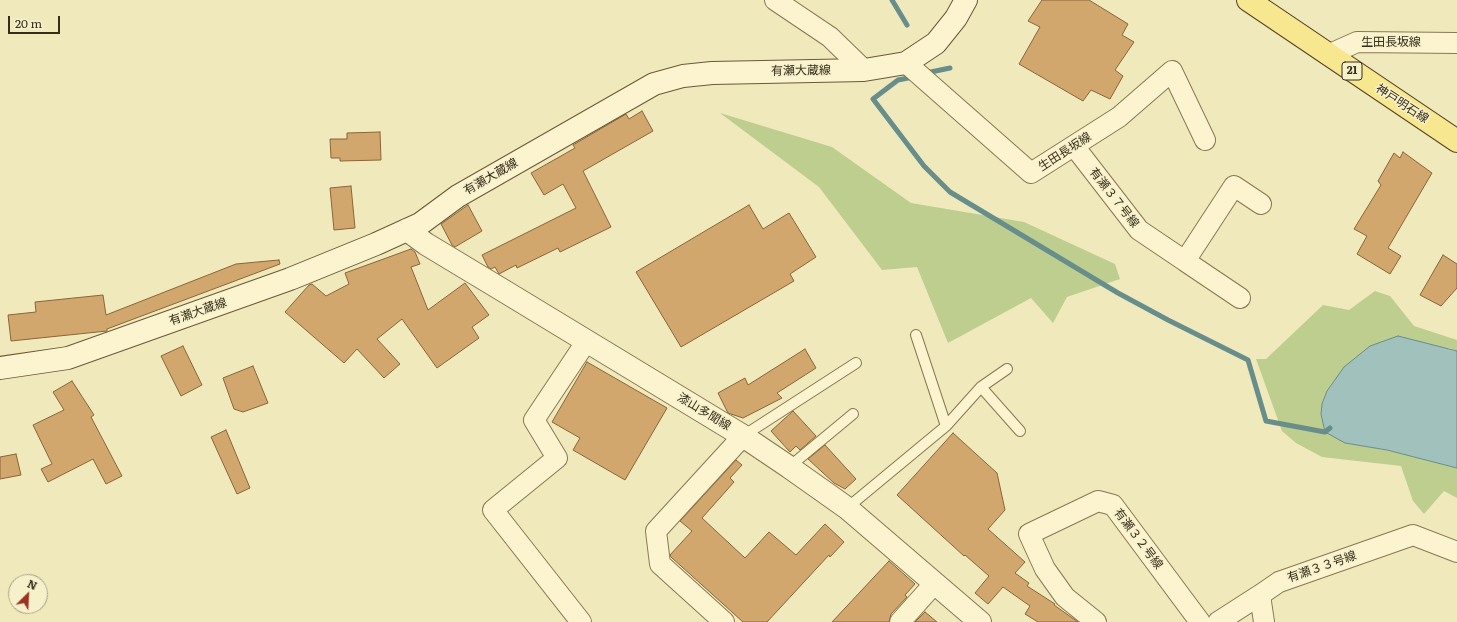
<!DOCTYPE html>
<meta charset="utf-8">
<style>
body{margin:0}
#map{position:relative;width:1457px;height:622px;overflow:hidden;background:#f0e9bb;font-family:Literata,serif}
canvas{display:block}
.north{position:absolute;left:8px;top:574px;width:40px;height:40px;box-sizing:border-box;background:#f7f1cb;border:1px solid #aaa284;border-radius:50%;rotate:24deg;font-size:11px;font-weight:700;line-height:16px;text-align:center;color:#362c1a}
.north::after{content:'';display:block;margin:auto;width:14px;height:18px;background:#9b3321;clip-path:polygon(50% 0,100% 100%,50% 72%,0 100%)}
.scale{position:absolute;left:8px;top:16px;width:52px;height:18px;box-sizing:border-box;border:2px solid #362c1a;border-top:0;padding-left:5px;font-size:12px;line-height:14px;white-space:nowrap;color:#362c1a;-webkit-text-stroke:3px #f7f1cb;paint-order:stroke}
</style>
<div id="map">
<canvas width="1457" height="622"></canvas>
<div class="north">N</div>
<div class="scale">20 m</div>
</div>
<script>
const ctx = document.querySelector('canvas').getContext('2d');
ctx.lineJoin = 'round';
function fillPath(path, color) { ctx.fillStyle = color; ctx.fill(path, 'evenodd'); }
const toPath = rows => new Path2D(rows.map(r => 'M' + r).join(''));
function strokePath(path, color, width, dash) { ctx.strokeStyle = color; ctx.lineWidth = width; ctx.lineCap = dash ? 'butt' : 'round'; ctx.setLineDash(dash || []); ctx.stroke(path); }
function write(font, color, halo, rows, align = 'center') {
  ctx.font = font + ' Literata,"Noto Sans JP",serif'; ctx.lineWidth = 3; ctx.setLineDash([]); ctx.textBaseline = 'middle'; ctx.strokeStyle = halo; ctx.fillStyle = color; for (const [text, x, y, turn = 0] of rows) {
    ctx.save(); ctx.translate(x, y); ctx.rotate((+turn || 0) * Math.PI / 180); ctx.textAlign = isNaN(turn) ? turn : align; if (halo) ctx.strokeText(text, 0, 0); ctx.fillText(text, 0, 0); ctx.restore();
  }
}
fillPath(toPath([
 [720,113,832,147,911,203,1024,222,1115,264,1120,279,1067,297,1053,323,1031,298,948,343,917,267,882,270,819,187],
 [1375,291,1390,296,1414,326,1457,340,1457,351,1449,348,1344,367,1327,391,1322,404,1345,443,1387,450,1457,468,1457,498,1444,491,1424,514,1413,501,1401,466,1322,457,1296,443,1282,431,1256,359,1266,359,1323,305,1349,310]
]), '#bdce8f');
const water = toPath([
 [1398,336,1457,351,1457,468,1387,450,1345,443,1325,432,1321,414,1322,404,1327,391,1344,367,1370,346,1398,336]
]);
fillPath(water, '#a0c1bc');
strokePath(water, '#678e8b', 1);
strokePath(toPath([
 [892,0,907,25],
 [926,73,950,68],
 [913,77,898,80,873,99,924,166,950,192,1118,293,1168,320,1248,360,1266,421,1325,432,1330,428]
]), '#678e8b', 5);
const building = toPath([
 [1042,0,1089,0,1128,24,1122,35,1134,42,1115,70,1123,76,1110,99,1091,90,1083,101,1019,64,1040,27,1028,21,1042,0],
 [642,111,653,131,583,171,611,227,560,252,558,248,517,268,516,265,499,274,495,267,491,269,488,267,482,255,576,208,563,184,544,195,531,173,575,148,573,145,626,114,629,119,642,111],
 [380,132,381,160,340,161,340,158,331,158,330,139,347,139,347,133,380,132],
 [1403,152,1432,173,1388,248,1401,256,1390,274,1357,254,1367,236,1354,229,1381,185,1378,181,1394,153,1400,158,1403,152],
 [351,186,355,228,334,230,330,188,351,186],
 [468,205,482,231,455,247,452,245,441,224,468,205],
 [749,205,763,229,789,213,816,257,790,274,794,281,681,347,636,272,749,205],
 [411,249,415,252,420,264,411,267,428,310,465,283,489,315,472,327,479,338,437,368,402,319,377,339,400,364,384,378,357,349,344,363,285,312,309,285,312,284,326,296,349,284,345,273,411,249],
 [1443,255,1457,264,1457,288,1441,306,1420,295,1443,255],
 [279,260,280,264,107,329,107,331,11,341,8,315,36,312,35,302,103,295,106,315,236,264,279,260],
 [183,346,202,385,181,396,161,356,183,346],
 [805,349,816,368,777,393,782,398,743,418,728,413,718,393,745,378,748,385,805,349],
 [587,362,667,408,625,480,573,450,580,438,552,422,587,362],
 [253,366,268,403,243,412,234,409,223,378,253,366],
 [72,381,94,415,91,417,122,476,106,484,93,459,48,482,41,469,52,464,33,425,64,410,53,392,72,381],
 [793,411,816,436,800,450,796,446,790,452,771,431,793,411],
 [226,430,250,488,237,494,211,437,226,430],
 [953,433,997,473,1005,510,988,529,1025,562,1015,573,1029,583,1027,586,1055,604,1054,605,1078,622,1038,622,1025,614,1030,606,1003,587,988,604,975,593,989,576,965,555,964,556,897,495,953,433],
 [825,445,856,479,845,489,834,483,808,459,825,445],
 [16,454,21,475,0,479,0,457,16,454],
 [736,460,742,465,730,478,734,482,702,518,745,558,769,532,796,555,825,524,844,542,830,557,829,555,767,622,743,622,671,557,670,555,692,531,680,521,736,460],
 [889,561,915,584,905,595,907,597,891,614,889,622,832,622,889,561],
 [925,612,937,622,915,622,925,612]
]);
fillPath(building, '#d1a76e');
strokePath(building, '#896538', 1);
const service = toPath([
 [916,335,946,426],
 [981,387,1020,431],
 [743,436,856,363],
 [789,467,853,414],
 [847,508,946,426,981,387,1007,369]
]);
const minor = toPath([
 [775,0,830,37,864,70],
 [1328,55,1357,42,1457,43],
 [906,63,1031,173,1119,117,1172,71,1205,140],
 [1074,146,1139,230,1185,261,1234,186,1261,204],
 [1185,261,1240,298],
 [581,622,493,510,557,458,534,420,586,342],
 [724,622,660,564,656,531,743,436],
 [900,622,934,584],
 [1096,622,1065,597,1045,569,1029,534,1098,501,1113,505,1200,622],
 [1218,622,1260,595],
 [1264,622,1260,595,1279,582,1413,535,1457,552]
]);
const tertiary = toPath([
 [407,230,426,244,504,291,743,436,789,467,847,508,980,622]
]);
const secondary = toPath([
 [0,368,68,358,290,279,376,244,420,224,458,196,654,84,683,76,712,73,864,70,906,63,936,43,956,18,966,0]
]);
const primary = toPath([
 [1248,0,1457,141]
]);
strokePath(service, '#887854', 12);
strokePath(minor, '#887854', 22);
strokePath(tertiary, '#887854', 24);
strokePath(secondary, '#6a5838', 24);
strokePath(primary, '#554429', 24);
strokePath(service, '#fbf4ce', 10);
strokePath(minor, '#fbf4ce', 20);
strokePath(tertiary, '#fbf4ce', 22);
strokePath(secondary, '#fbf4ce', 22);
strokePath(primary, '#f7e78f', 22);
for (const [x, y, w] of [
 [1352,71,20]
]) { const box = new Path2D(); box.roundRect(x - w / 2, y - 9, w, 18, 3); ctx.fillStyle = '#f7f1cb'; ctx.fill(box); strokePath(box, '#362c1a', 1); }
write('bold 11px', '#362c1a', null, [
 ["21",1352,71]
]);
write('12px', '#362c1a', '#f7f1cb', [
 ["生田長坂線",1391,42],
 ["有瀬大蔵線",801,71,-1],
 ["神戸明石線",1402,104,33],
 ["生田長坂線",1065,152,-33],
 ["有瀬大蔵線",491,177,-30],
 ["有瀬３７号線",1114,198,52],
 ["有瀬大蔵線",198,312,-19],
 ["漆山多聞線",704,412,31],
 ["有瀬３２号線",1138,539,53],
 ["有瀬３３号線",1322,567,-19]
]);
</script>
